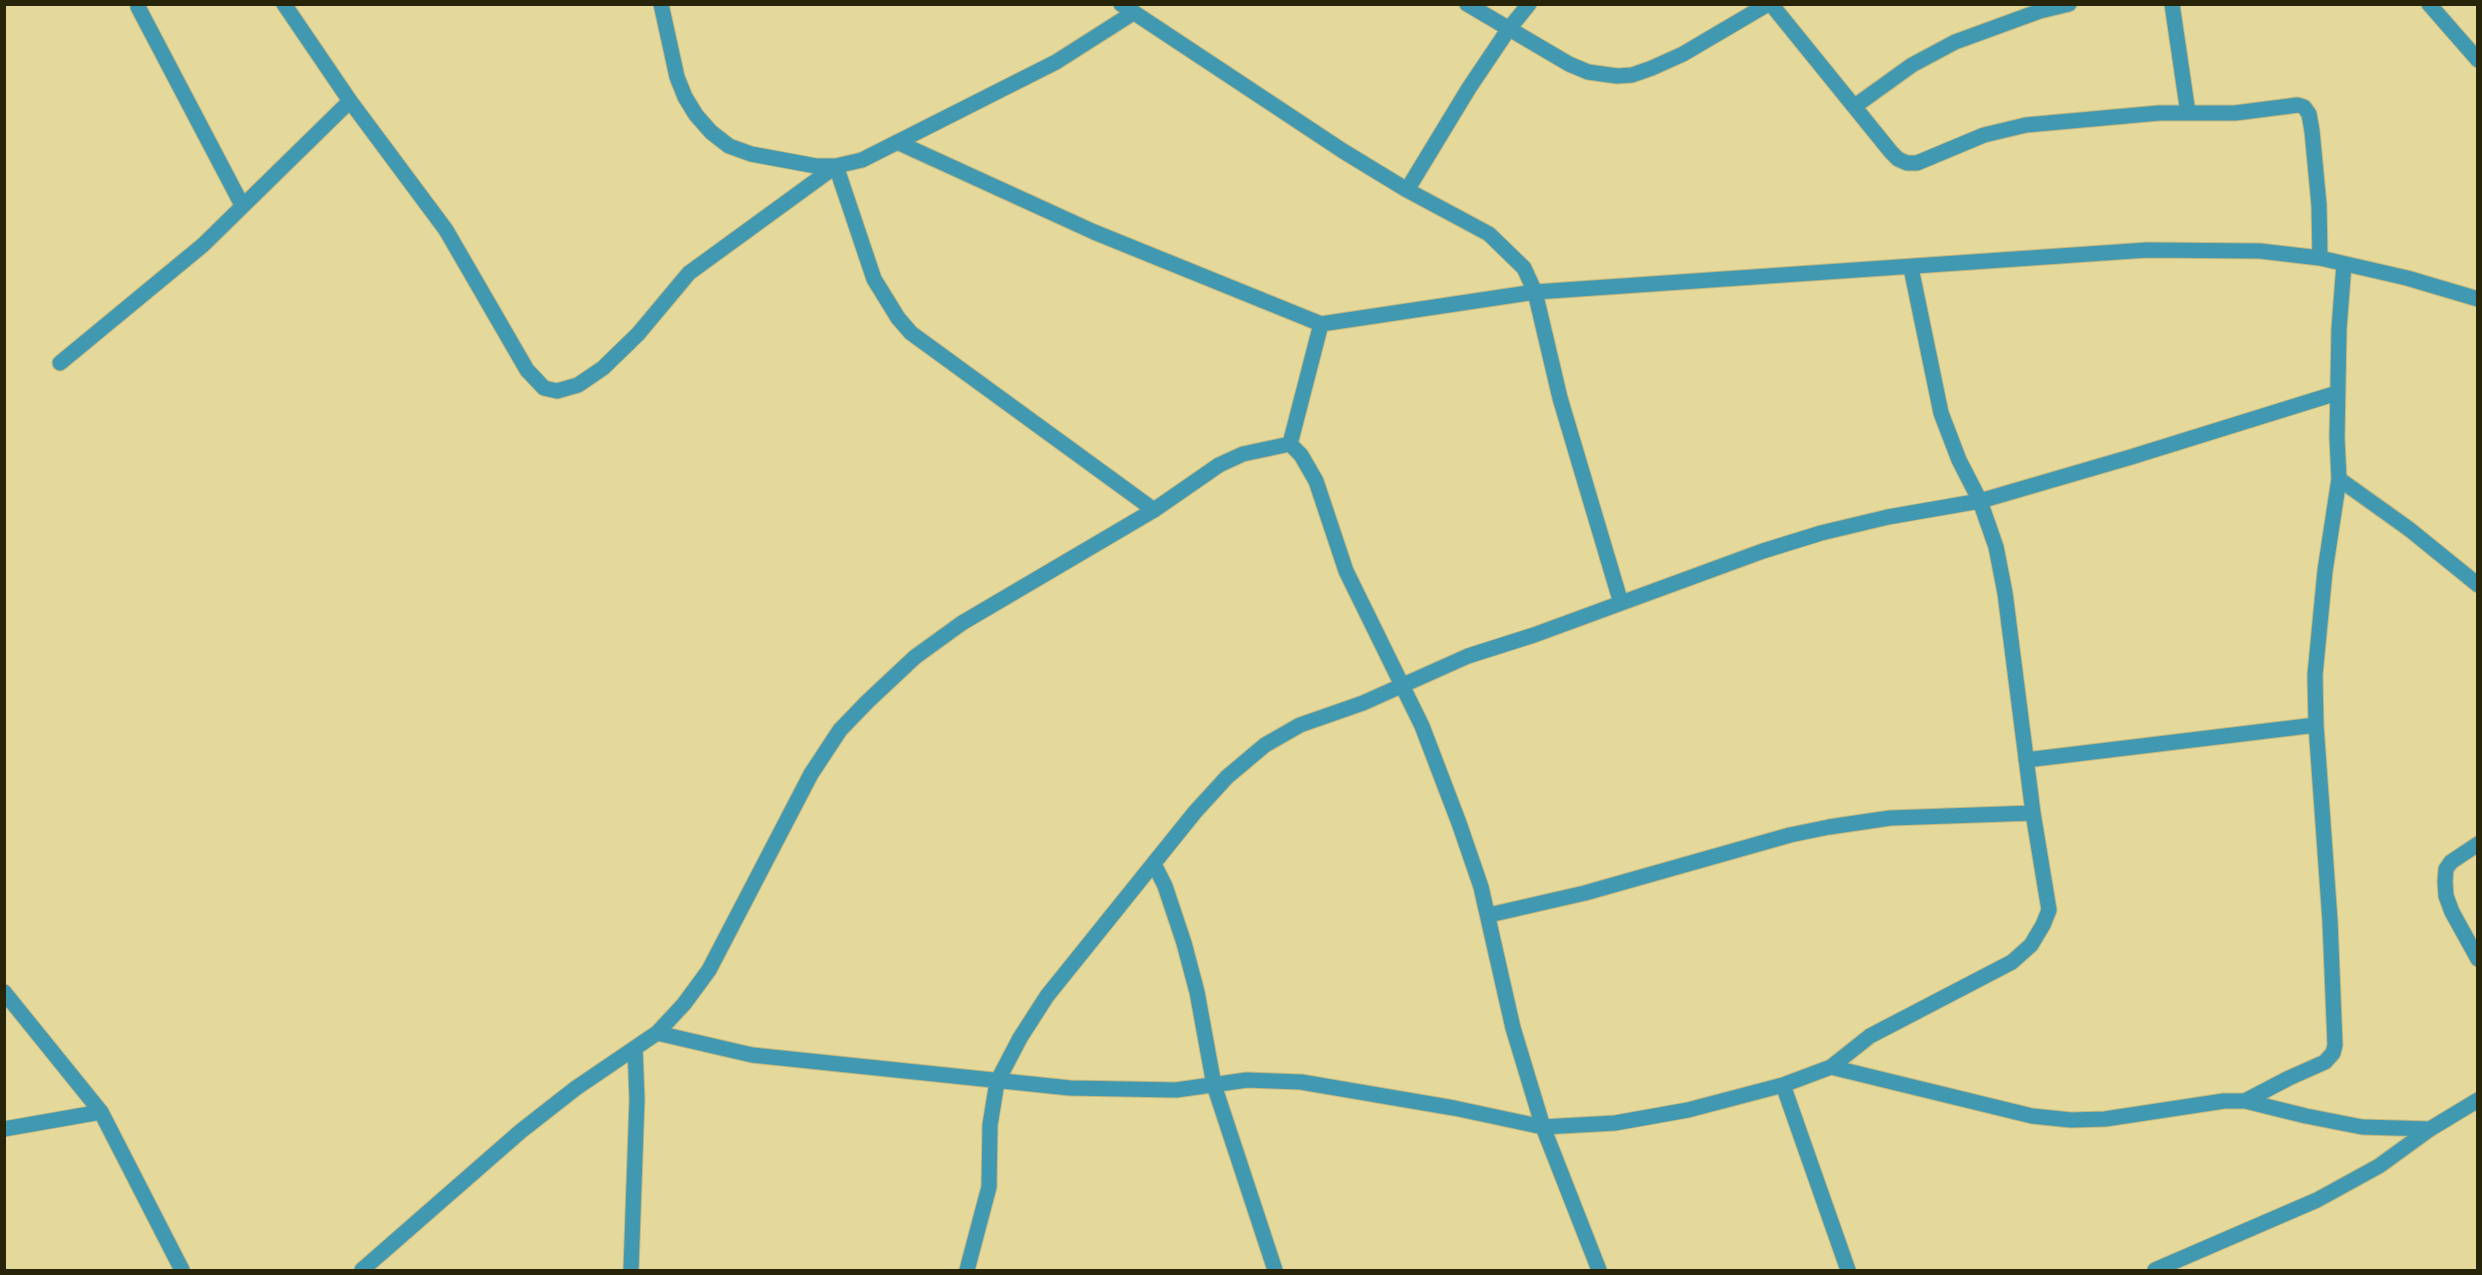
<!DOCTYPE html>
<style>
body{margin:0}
#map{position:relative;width:2482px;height:1275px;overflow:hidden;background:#e4d99a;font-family:"Varela Round",sans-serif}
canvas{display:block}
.frame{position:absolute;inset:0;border:6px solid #28240a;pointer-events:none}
</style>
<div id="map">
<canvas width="2482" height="1275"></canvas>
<div class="frame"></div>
</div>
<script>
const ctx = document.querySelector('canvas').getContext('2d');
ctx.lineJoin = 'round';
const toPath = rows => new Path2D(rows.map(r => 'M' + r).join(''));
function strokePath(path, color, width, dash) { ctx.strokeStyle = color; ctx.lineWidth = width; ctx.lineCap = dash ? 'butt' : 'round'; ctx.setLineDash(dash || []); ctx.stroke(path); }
const street = toPath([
 [284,4,350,101,446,230,527,370,544,388,557,391,578,385,603,368,638,334,689,273,836,166,862,160,1056,62,1133,13],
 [661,4,677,77,685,97,696,115,711,132,729,146,751,154,816,166,836,166,874,279,898,318,911,333,1154,510],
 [1121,4,1343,151,1407,190,1489,234,1524,268,1535,292,1560,398,1621,603],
 [1467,4,1569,64,1588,72,1617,76,1632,75,1652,68,1683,54,1768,4],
 [1771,4,1891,152,1898,159,1907,163,1917,163,1984,135,2026,125,2159,113,2235,113,2298,105,2304,107,2309,114,2312,131,2319,205,2320,258],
 [2172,4,2188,113],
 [2429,4,2478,60],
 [138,7,242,205],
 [1855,106,1912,65,1955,42,2040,11,2069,4],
 [897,142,1094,232,1321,324,1535,292,2147,250,2260,251,2320,258,2407,278,2478,299],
 [1407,190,1469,88,1508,30,1529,4],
 [2344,264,2339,329,2337,438,2339,479,2409,529,2478,585],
 [60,363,203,245,350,101],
 [1290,444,1301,455,1316,481,1346,571,1422,726,1459,823,1481,887,1513,1028,1543,1127,1599,1270],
 [2026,760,2316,725],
 [2478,844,2451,862,2446,869,2445,881,2446,896,2452,912,2478,959],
 [1154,864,1165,886,1184,943,1197,992,1214,1085,1275,1270],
 [1489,915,1585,893,1790,835,1829,827,1890,818,2033,813],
 [4,992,101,1112],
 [657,1033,752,1055,1070,1088,1176,1090,1247,1080,1301,1082,1454,1108,1543,1127,1615,1123,1688,1110,1783,1085,1831,1067,1870,1036,2012,962,2031,945,2043,925,2049,910,2033,813,2005,593,1996,547,1980,501,1959,460,1941,413,1911,268],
 [1831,1067,2032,1116,2071,1120,2105,1119,2224,1101,2245,1101,2306,1116,2362,1127,2430,1129,2478,1100],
 [1783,1085,1848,1270],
 [2245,1101,2289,1078,2325,1062,2333,1053,2335,1045,2330,921,2316,725,2315,675,2325,571,2339,479],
 [4,1129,101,1112,182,1270],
 [362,1270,521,1131,576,1088,657,1033,684,1004,709,970,811,774,840,730,867,702,915,657,962,623,1154,510,1219,465,1243,454,1290,444,1321,324],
 [631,1270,637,1099,635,1048],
 [967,1270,989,1187,990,1125,997,1082,1020,1038,1047,996,1195,812,1227,777,1265,745,1300,725,1363,703,1468,656,1534,635,1763,551,1821,533,1888,517,1980,501,2131,457,2337,393],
 [2155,1270,2317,1200,2379,1166,2430,1129]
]);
strokePath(street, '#c2b880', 17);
strokePath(street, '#4198b1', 15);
</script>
